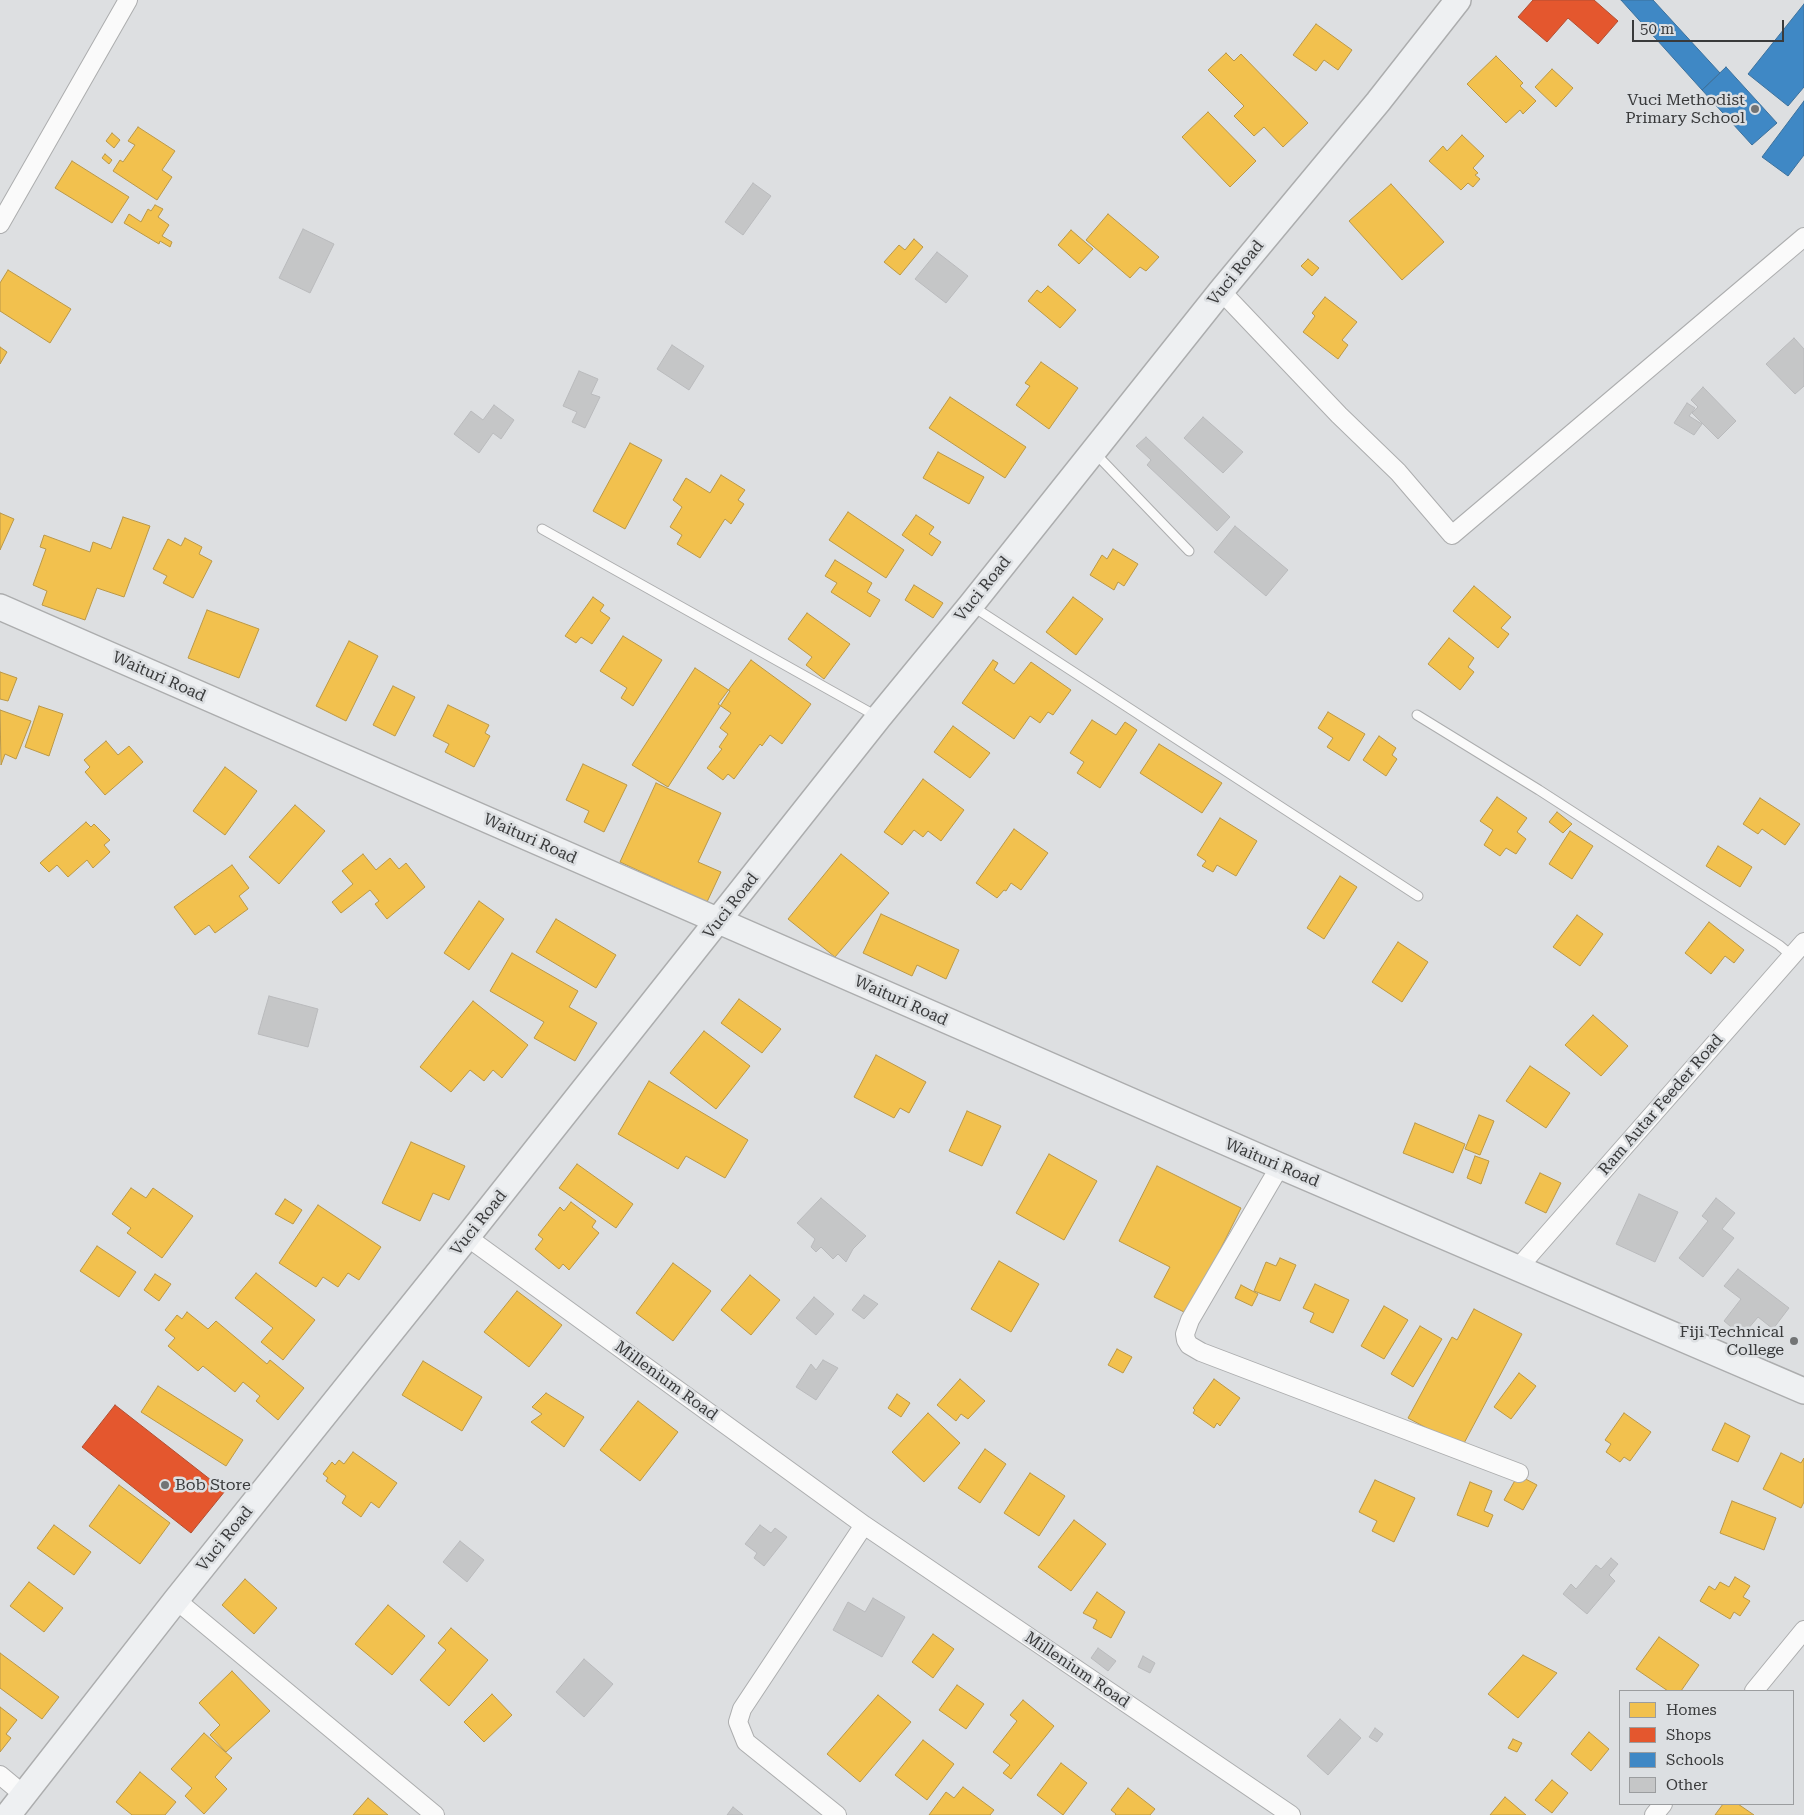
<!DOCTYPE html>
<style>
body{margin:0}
#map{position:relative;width:1804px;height:1815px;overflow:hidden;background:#dddfe1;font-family:"Roboto Serif",serif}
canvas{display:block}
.legend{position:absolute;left:1619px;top:1690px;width:175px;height:115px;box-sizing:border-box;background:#dcdfe2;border:1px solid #9b9d9f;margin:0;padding:6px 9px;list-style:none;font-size:15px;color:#393a3b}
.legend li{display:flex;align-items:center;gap:10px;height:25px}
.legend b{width:25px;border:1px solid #9b9d9f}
.scale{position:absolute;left:1632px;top:20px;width:152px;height:22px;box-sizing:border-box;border:2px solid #393a3b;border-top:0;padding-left:6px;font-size:15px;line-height:18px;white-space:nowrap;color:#393a3b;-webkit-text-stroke:4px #dcdfe2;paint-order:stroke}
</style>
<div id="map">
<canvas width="1804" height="1815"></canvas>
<ul class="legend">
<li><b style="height:14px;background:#f2c14e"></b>Homes</li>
<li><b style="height:14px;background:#e4572e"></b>Shops</li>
<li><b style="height:14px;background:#3f88c5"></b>Schools</li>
<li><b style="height:14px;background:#c5c6c7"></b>Other</li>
</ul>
<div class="scale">50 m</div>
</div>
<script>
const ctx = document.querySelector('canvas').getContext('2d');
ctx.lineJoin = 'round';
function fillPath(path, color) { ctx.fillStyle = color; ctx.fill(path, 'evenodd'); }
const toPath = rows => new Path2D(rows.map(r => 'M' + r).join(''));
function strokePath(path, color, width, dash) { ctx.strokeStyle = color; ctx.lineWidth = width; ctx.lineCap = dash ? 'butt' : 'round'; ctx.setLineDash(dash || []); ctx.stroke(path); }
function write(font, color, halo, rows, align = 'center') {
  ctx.font = font + ' "Roboto Serif",serif'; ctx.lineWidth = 5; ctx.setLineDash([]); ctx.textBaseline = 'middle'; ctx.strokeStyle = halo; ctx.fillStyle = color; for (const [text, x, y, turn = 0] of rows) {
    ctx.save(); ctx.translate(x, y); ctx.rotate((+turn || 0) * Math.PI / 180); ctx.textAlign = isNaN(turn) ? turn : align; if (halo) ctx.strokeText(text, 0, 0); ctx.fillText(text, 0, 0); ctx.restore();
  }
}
const homes = toPath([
 [1316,24,1352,50,1338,70,1324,60,1316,71,1293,55,1316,24],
 [1226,53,1234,61,1241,54,1308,123,1283,147,1264,127,1254,136,1234,116,1244,106,1208,70,1226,53],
 [1496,56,1523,83,1520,86,1536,101,1523,114,1520,110,1506,123,1467,84,1496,56],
 [1552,69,1573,88,1556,107,1535,87,1552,69],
 [1208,112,1256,161,1230,187,1182,137,1208,112],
 [138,127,175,151,162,170,172,177,157,200,113,171,120,160,123,162,135,145,128,141,138,127],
 [112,133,120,140,114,148,106,141,112,133],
 [1462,135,1484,156,1473,168,1478,173,1475,175,1480,179,1473,187,1468,183,1461,190,1429,161,1443,146,1447,151,1462,135],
 [105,154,112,160,109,164,102,158,105,154],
 [72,161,129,197,112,223,55,188,72,161],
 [1391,184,1444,242,1402,280,1349,221,1391,184],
 [155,205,163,209,158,217,169,225,162,236,172,242,170,247,160,241,159,244,124,223,129,214,141,222,148,209,151,211,155,205],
 [1108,214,1159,257,1146,271,1140,267,1130,278,1086,240,1108,214],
 [1071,230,1093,249,1079,264,1058,245,1071,230],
 [914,239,923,247,900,275,884,262,899,245,905,250,914,239],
 [1308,259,1319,268,1312,276,1301,266,1308,259],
 [8,270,71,309,50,343,0,311,0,283,8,270],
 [1048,286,1076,310,1060,328,1028,301,1037,290,1041,293,1048,286],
 [1325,297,1357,322,1342,340,1348,345,1338,359,1303,332,1315,316,1312,313,1325,297],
 [0,347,7,352,0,364,0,347],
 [1041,362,1078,388,1049,429,1016,405,1030,386,1025,383,1041,362],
 [950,397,1026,447,1005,478,929,428,950,397],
 [630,443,662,460,625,529,593,511,630,443],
 [938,452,984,477,969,504,923,478,938,452],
 [721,475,745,490,738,500,744,504,731,524,725,519,700,558,677,544,682,535,670,527,682,507,673,500,686,478,710,493,721,475],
 [848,512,904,550,886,578,829,540,848,512],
 [0,513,14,519,0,550,0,513],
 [916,515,934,527,929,534,941,542,932,556,902,535,916,515],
 [123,517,150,526,124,597,97,588,85,620,42,605,47,591,33,585,46,549,40,547,44,535,90,552,93,542,111,549,123,517],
 [185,538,202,547,199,554,212,561,193,598,163,583,167,576,153,569,168,539,181,546,185,538],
 [1113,549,1138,564,1124,586,1118,582,1114,590,1090,575,1102,555,1107,559,1113,549],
 [835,560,872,583,867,592,880,600,870,617,831,592,837,583,825,576,835,560],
 [914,585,943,603,933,618,905,600,914,585],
 [1474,586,1511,617,1501,628,1509,634,1498,648,1453,611,1474,586],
 [593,597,604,605,600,611,610,618,592,644,581,637,576,643,565,636,593,597],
 [1073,597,1103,619,1076,655,1046,632,1073,597],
 [207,610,259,629,239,678,188,658,207,610],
 [807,613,850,644,824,679,806,665,812,657,788,639,807,613],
 [623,636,662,660,633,706,621,698,627,688,600,671,623,636],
 [1449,638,1474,658,1468,667,1474,672,1460,690,1428,664,1449,638],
 [349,641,378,656,346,721,316,706,349,641],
 [751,660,811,704,782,744,770,735,762,746,760,744,734,779,728,774,723,780,707,768,722,749,719,747,728,734,720,728,731,713,718,704,751,660],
 [993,660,998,663,994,670,1014,684,1031,662,1071,690,1053,715,1048,712,1040,723,1030,716,1014,739,962,703,993,660],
 [695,668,730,691,668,787,632,765,695,668],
 [0,672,17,678,8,701,0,699,0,672],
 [393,686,415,697,395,736,373,725,393,686],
 [448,705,489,725,485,733,490,736,474,767,445,752,449,744,433,736,448,705],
 [39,706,63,714,49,756,25,747,39,706],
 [0,710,31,721,16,759,5,754,1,765,0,710],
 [1328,712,1365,734,1349,761,1327,747,1333,738,1318,728,1328,712],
 [1092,720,1116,735,1125,722,1137,730,1100,788,1077,773,1084,762,1070,753,1092,720],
 [953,726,990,753,970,778,934,752,953,726],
 [1379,736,1396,748,1392,755,1397,759,1386,776,1363,760,1379,736],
 [106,741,118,755,129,746,143,762,105,795,85,772,90,767,84,760,106,741],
 [1159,744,1222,783,1202,813,1140,773,1159,744],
 [583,764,627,785,604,832,584,822,589,811,566,800,583,764],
 [225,767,257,791,225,835,193,811,225,767],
 [923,779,964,810,941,841,928,831,923,837,914,830,902,845,884,832,923,779],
 [656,783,721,813,698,862,721,872,707,902,620,862,656,783],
 [1497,797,1527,818,1517,832,1526,839,1516,854,1506,848,1500,856,1484,845,1493,830,1480,821,1497,797],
 [1760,798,1800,824,1785,845,1762,829,1758,834,1743,824,1760,798],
 [295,805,325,831,279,884,249,857,295,805],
 [1557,812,1572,824,1563,833,1549,822,1557,812],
 [1220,818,1257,841,1236,876,1217,865,1213,872,1202,866,1206,861,1197,855,1220,818],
 [86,822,91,827,94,824,110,840,104,845,110,852,93,868,87,860,68,877,57,865,49,872,40,863,86,822],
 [1014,829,1048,853,1021,890,1011,883,1006,891,1004,890,997,898,976,883,1014,829],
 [1570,831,1593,846,1572,879,1549,864,1570,831],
 [1718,846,1752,867,1740,887,1706,866,1718,846],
 [363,854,376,870,390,858,399,869,406,863,425,887,387,919,375,904,379,901,370,890,341,913,332,902,353,884,342,871,363,854],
 [841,854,889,893,835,957,788,919,841,854],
 [232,865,249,888,239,896,248,909,215,933,209,925,195,935,174,907,232,865],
 [1340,876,1357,887,1324,939,1307,928,1340,876],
 [479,901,504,919,469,970,444,953,479,901],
 [881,914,959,950,946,979,917,965,912,976,863,953,881,914],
 [1577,915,1603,934,1580,966,1553,947,1577,915],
 [556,919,616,955,596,988,536,952,556,919],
 [1709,922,1744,950,1734,963,1725,956,1711,974,1685,953,1709,922],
 [1398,942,1428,962,1402,1002,1372,982,1398,942],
 [512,953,578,991,569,1007,597,1023,575,1061,534,1038,544,1022,490,991,512,953],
 [739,999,781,1029,762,1053,721,1023,739,999],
 [473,1001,528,1045,502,1078,493,1070,484,1081,470,1070,451,1092,420,1067,473,1001],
 [1593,1015,1628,1046,1601,1076,1565,1045,1593,1015],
 [704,1031,750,1066,716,1109,670,1073,704,1031],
 [876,1055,926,1082,909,1113,900,1108,894,1118,854,1097,876,1055],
 [1530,1066,1570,1093,1546,1128,1506,1101,1530,1066],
 [649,1081,748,1140,725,1178,686,1156,678,1169,618,1134,649,1081],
 [967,1111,1001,1126,982,1166,949,1151,967,1111],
 [1479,1115,1494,1121,1480,1155,1465,1149,1479,1115],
 [1415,1123,1465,1144,1453,1173,1403,1153,1415,1123],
 [411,1142,465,1166,449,1200,433,1193,420,1221,382,1203,411,1142],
 [1049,1154,1097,1181,1064,1240,1016,1213,1049,1154],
 [1475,1156,1489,1161,1481,1184,1467,1178,1475,1156],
 [577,1164,633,1204,616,1228,559,1188,577,1164],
 [1157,1166,1241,1208,1188,1314,1154,1297,1170,1267,1119,1241,1157,1166],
 [1540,1173,1561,1183,1546,1213,1525,1203,1540,1173],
 [131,1188,146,1198,153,1188,193,1216,162,1258,127,1233,131,1228,112,1214,131,1188],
 [285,1199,302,1210,293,1224,275,1214,285,1199],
 [571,1202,596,1221,592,1227,599,1233,569,1270,563,1264,559,1269,535,1249,543,1239,538,1235,560,1207,564,1211,571,1202],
 [318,1205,381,1247,359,1280,348,1273,338,1287,323,1277,316,1287,279,1263,318,1205],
 [97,1246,136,1272,119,1297,80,1271,97,1246],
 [1280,1258,1296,1265,1280,1301,1254,1291,1266,1262,1276,1266,1280,1258],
 [999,1261,1039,1284,1011,1332,971,1309,999,1261],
 [673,1263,711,1291,673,1341,636,1313,673,1263],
 [256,1273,315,1320,283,1360,261,1342,273,1328,235,1298,256,1273],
 [155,1274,171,1284,159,1301,144,1290,155,1274],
 [750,1275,780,1300,751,1335,721,1310,750,1275],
 [1315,1284,1349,1300,1333,1333,1310,1322,1314,1313,1303,1308,1315,1284],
 [1241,1285,1258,1294,1252,1306,1235,1298,1241,1285],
 [517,1291,562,1325,529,1367,484,1332,517,1291],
 [1384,1306,1408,1320,1384,1359,1361,1346,1384,1306],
 [1474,1309,1522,1334,1462,1447,1408,1418,1452,1337,1457,1340,1474,1309],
 [187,1312,208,1329,216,1321,267,1364,270,1360,304,1388,278,1420,256,1401,260,1396,243,1382,235,1392,203,1366,198,1371,168,1346,175,1338,165,1330,177,1315,182,1319,187,1312],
 [1420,1326,1442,1339,1413,1387,1391,1374,1420,1326],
 [1117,1349,1132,1357,1123,1373,1108,1365,1117,1349],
 [423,1361,482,1397,462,1431,402,1395,423,1361],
 [1519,1373,1536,1386,1511,1419,1494,1407,1519,1373],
 [960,1379,985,1401,968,1419,961,1414,956,1421,937,1405,960,1379],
 [1214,1379,1240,1398,1220,1426,1217,1423,1214,1428,1193,1413,1195,1410,1193,1408,1214,1379],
 [158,1386,243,1440,226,1466,141,1412,158,1386],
 [546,1393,584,1417,564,1447,531,1422,542,1414,532,1407,546,1393],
 [897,1394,910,1403,901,1417,888,1408,897,1394],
 [638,1401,678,1432,640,1481,600,1450,638,1401],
 [928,1413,960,1443,924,1482,892,1452,928,1413],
 [1624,1413,1651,1432,1630,1461,1624,1457,1620,1462,1606,1452,1611,1444,1605,1440,1624,1413],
 [1725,1423,1750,1436,1738,1462,1712,1450,1725,1423],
 [985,1449,1006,1464,980,1503,958,1488,985,1449],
 [353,1452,397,1483,379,1508,371,1502,361,1517,342,1503,346,1496,326,1481,328,1478,323,1474,332,1462,335,1465,339,1460,344,1464,353,1452],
 [1781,1453,1801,1463,1804,1458,1804,1502,1801,1508,1763,1489,1781,1453],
 [1030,1473,1065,1496,1039,1536,1004,1513,1030,1473],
 [1518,1475,1537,1485,1523,1510,1504,1500,1518,1475],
 [1375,1480,1415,1498,1394,1542,1372,1531,1377,1521,1359,1512,1375,1480],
 [1470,1482,1492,1491,1484,1511,1493,1515,1488,1527,1457,1515,1470,1482],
 [119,1485,170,1523,140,1564,89,1526,119,1485],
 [1732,1501,1776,1518,1764,1550,1720,1533,1732,1501],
 [1074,1520,1106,1544,1071,1591,1038,1567,1074,1520],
 [54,1525,91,1552,74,1575,37,1548,54,1525],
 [1735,1577,1750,1586,1743,1597,1750,1601,1740,1616,1734,1612,1730,1619,1700,1601,1709,1586,1715,1590,1720,1582,1729,1587,1735,1577],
 [245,1579,277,1608,254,1634,222,1605,245,1579],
 [29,1582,63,1608,44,1632,10,1606,29,1582],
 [1097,1592,1125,1612,1111,1638,1093,1628,1097,1620,1083,1613,1097,1592],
 [388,1605,425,1636,392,1675,355,1644,388,1605],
 [451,1628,488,1660,449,1706,420,1680,446,1650,438,1643,451,1628],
 [933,1634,954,1649,933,1678,912,1662,933,1634],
 [1659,1637,1699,1665,1681,1691,1668,1691,1636,1669,1659,1637],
 [0,1653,59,1697,42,1719,0,1688,0,1653],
 [1523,1655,1557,1673,1518,1718,1488,1694,1523,1655],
 [232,1671,270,1711,226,1752,210,1735,220,1725,199,1703,232,1671],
 [957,1685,984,1704,966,1729,939,1710,957,1685],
 [492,1694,512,1715,484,1742,464,1722,492,1694],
 [878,1695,911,1722,860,1782,827,1754,878,1695],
 [1023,1700,1054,1726,1011,1779,1003,1773,1010,1765,993,1752,1017,1721,1010,1715,1023,1700],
 [0,1707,17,1720,6,1734,11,1738,0,1752,0,1707],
 [1589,1732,1609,1749,1591,1771,1571,1754,1589,1732],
 [204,1733,232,1758,215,1777,227,1789,204,1814,185,1796,192,1788,171,1769,204,1733],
 [1513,1739,1522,1743,1517,1752,1508,1748,1513,1739],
 [923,1740,954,1764,927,1800,895,1775,923,1740],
 [1061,1763,1087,1783,1063,1815,1037,1795,1061,1763],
 [140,1772,176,1802,165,1815,132,1815,116,1802,140,1772],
 [1552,1780,1568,1793,1552,1813,1535,1800,1552,1780],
 [963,1787,994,1810,990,1815,929,1815,946,1792,954,1798,963,1787],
 [1128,1788,1155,1809,1150,1815,1115,1815,1116,1814,1111,1810,1128,1788],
 [1505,1797,1526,1815,1490,1815,1505,1797],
 [368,1798,388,1815,353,1815,368,1798],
 [1723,1804,1738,1804,1754,1815,1715,1815,1723,1804]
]);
fillPath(homes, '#f2c14e');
strokePath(homes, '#ba9848', 1);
const shops = toPath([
 [1533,0,1594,0,1618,21,1598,44,1568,18,1547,42,1518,17,1533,0],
 [115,1405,225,1491,191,1533,82,1447,115,1405]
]);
fillPath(shops, '#e4572e');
strokePath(shops, '#b14e32', 1);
const schools = toPath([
 [1621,0,1653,0,1720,73,1702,90,1621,0],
 [1804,4,1804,87,1788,106,1748,74,1804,4],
 [1726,67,1777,123,1752,145,1702,90,1726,67],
 [1804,101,1804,155,1788,176,1762,157,1804,101]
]);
fillPath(schools, '#3f88c5');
strokePath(schools, '#3d719c', 1);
const building = toPath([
 [753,183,771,196,743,235,725,222,753,183],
 [303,229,334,244,310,293,279,278,303,229],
 [937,252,968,276,946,303,915,279,937,252],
 [1794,338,1804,349,1804,386,1795,394,1766,364,1794,338],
 [672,345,704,366,689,390,657,369,672,345],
 [579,371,598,379,591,394,600,397,585,428,572,422,577,412,563,406,579,371],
 [1703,387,1736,421,1718,439,1692,413,1698,407,1691,400,1703,387],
 [1687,403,1695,408,1689,416,1702,424,1694,435,1674,423,1687,403],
 [494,405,514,420,501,439,493,433,479,453,454,434,471,411,483,420,494,405],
 [1203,417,1243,452,1223,473,1184,438,1203,417],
 [1146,437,1230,517,1217,531,1147,465,1151,460,1136,446,1146,437],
 [1235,526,1288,570,1266,596,1214,552,1235,526],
 [269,996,318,1009,308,1047,258,1034,269,996],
 [1639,1194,1678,1212,1655,1262,1616,1244,1639,1194],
 [821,1198,866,1236,853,1249,846,1262,838,1254,833,1259,821,1247,816,1252,811,1247,815,1239,797,1223,821,1198],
 [1716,1198,1735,1213,1722,1229,1734,1238,1703,1277,1679,1258,1708,1221,1702,1216,1716,1198],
 [1738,1269,1789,1308,1773,1329,1758,1317,1742,1336,1724,1321,1741,1299,1724,1286,1738,1269],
 [864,1295,878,1304,864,1319,852,1310,864,1295],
 [814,1297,834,1314,816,1335,796,1318,814,1297],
 [823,1360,838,1368,816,1400,796,1387,811,1364,816,1370,823,1360],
 [760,1525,771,1533,775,1528,787,1537,764,1566,754,1558,757,1553,745,1544,760,1525],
 [460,1541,484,1560,467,1582,443,1562,460,1541],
 [1611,1558,1618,1564,1609,1575,1615,1581,1587,1614,1563,1594,1571,1584,1576,1589,1596,1565,1601,1569,1611,1558],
 [873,1598,905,1617,882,1657,833,1630,848,1602,865,1612,873,1598],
 [1098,1648,1116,1661,1108,1671,1091,1658,1098,1648],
 [1143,1656,1155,1663,1150,1673,1138,1667,1143,1656],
 [584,1659,613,1684,584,1717,556,1692,584,1659],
 [1340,1719,1361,1738,1328,1775,1307,1756,1340,1719],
 [1375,1728,1383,1734,1377,1742,1369,1737,1375,1728],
 [733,1807,743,1815,727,1815,733,1807]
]);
fillPath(building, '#c5c6c7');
strokePath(building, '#b9babc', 1);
const lane = toPath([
 [1094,452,1189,551],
 [542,529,878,717],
 [972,606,1418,896],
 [1417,715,1539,790,1779,945,1792,956]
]);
const street = toPath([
 [0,224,128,0],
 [1221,291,1339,415,1398,472,1452,535,1804,237],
 [1280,1166,1190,1320,1185,1334,1186,1340,1189,1345,1201,1352,1519,1473],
 [467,1237,864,1525,1291,1815],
 [1518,1268,1804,942],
 [176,1600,435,1815],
 [1754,1691,1804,1630],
 [0,1775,24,1795],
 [837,1815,746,1742,738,1722,742,1709,864,1525],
 [1654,1815,1663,1804]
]);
const secondary = toPath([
 [0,607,1280,1166,1804,1391],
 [8,1815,176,1600,467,1237,879,717,971,605,1221,291,1378,102,1458,0]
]);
strokePath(lane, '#acadae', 11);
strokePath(street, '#acadae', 20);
strokePath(secondary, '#acadae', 28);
strokePath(lane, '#fafafa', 9);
strokePath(street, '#fafafa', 18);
strokePath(secondary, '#eef0f2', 25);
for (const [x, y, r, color] of [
 [1755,109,5,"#727475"],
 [1794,1341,5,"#727475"],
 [165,1485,5,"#727475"]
]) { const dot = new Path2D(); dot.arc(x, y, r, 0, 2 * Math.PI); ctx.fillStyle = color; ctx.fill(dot); strokePath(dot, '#dcdfe2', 2); }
write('16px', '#393a3b', '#dcdfe2', [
 ["Vuci Methodist",1745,100],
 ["Primary School",1745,118],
 ["Fiji Technical",1784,1332],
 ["College",1784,1350],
 ["Bob Store",175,1485,"left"]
], 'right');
write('16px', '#393a3b', '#dcdfe2', [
 ["Vuci Road",1236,273,-51],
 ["Vuci Road",983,589,-51],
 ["Waituri Road",159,677,24],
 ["Waituri Road",530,839,24],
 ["Vuci Road",731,906,-52],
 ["Waituri Road",901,1001,24],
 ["Ram Autar Feeder Road",1661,1105,-49],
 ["Waituri Road",1272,1163,23],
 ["Vuci Road",479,1223,-51],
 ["Millenium Road",666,1381,36],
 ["Vuci Road",225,1539,-51],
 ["Millenium Road",1077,1670,34]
]);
</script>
